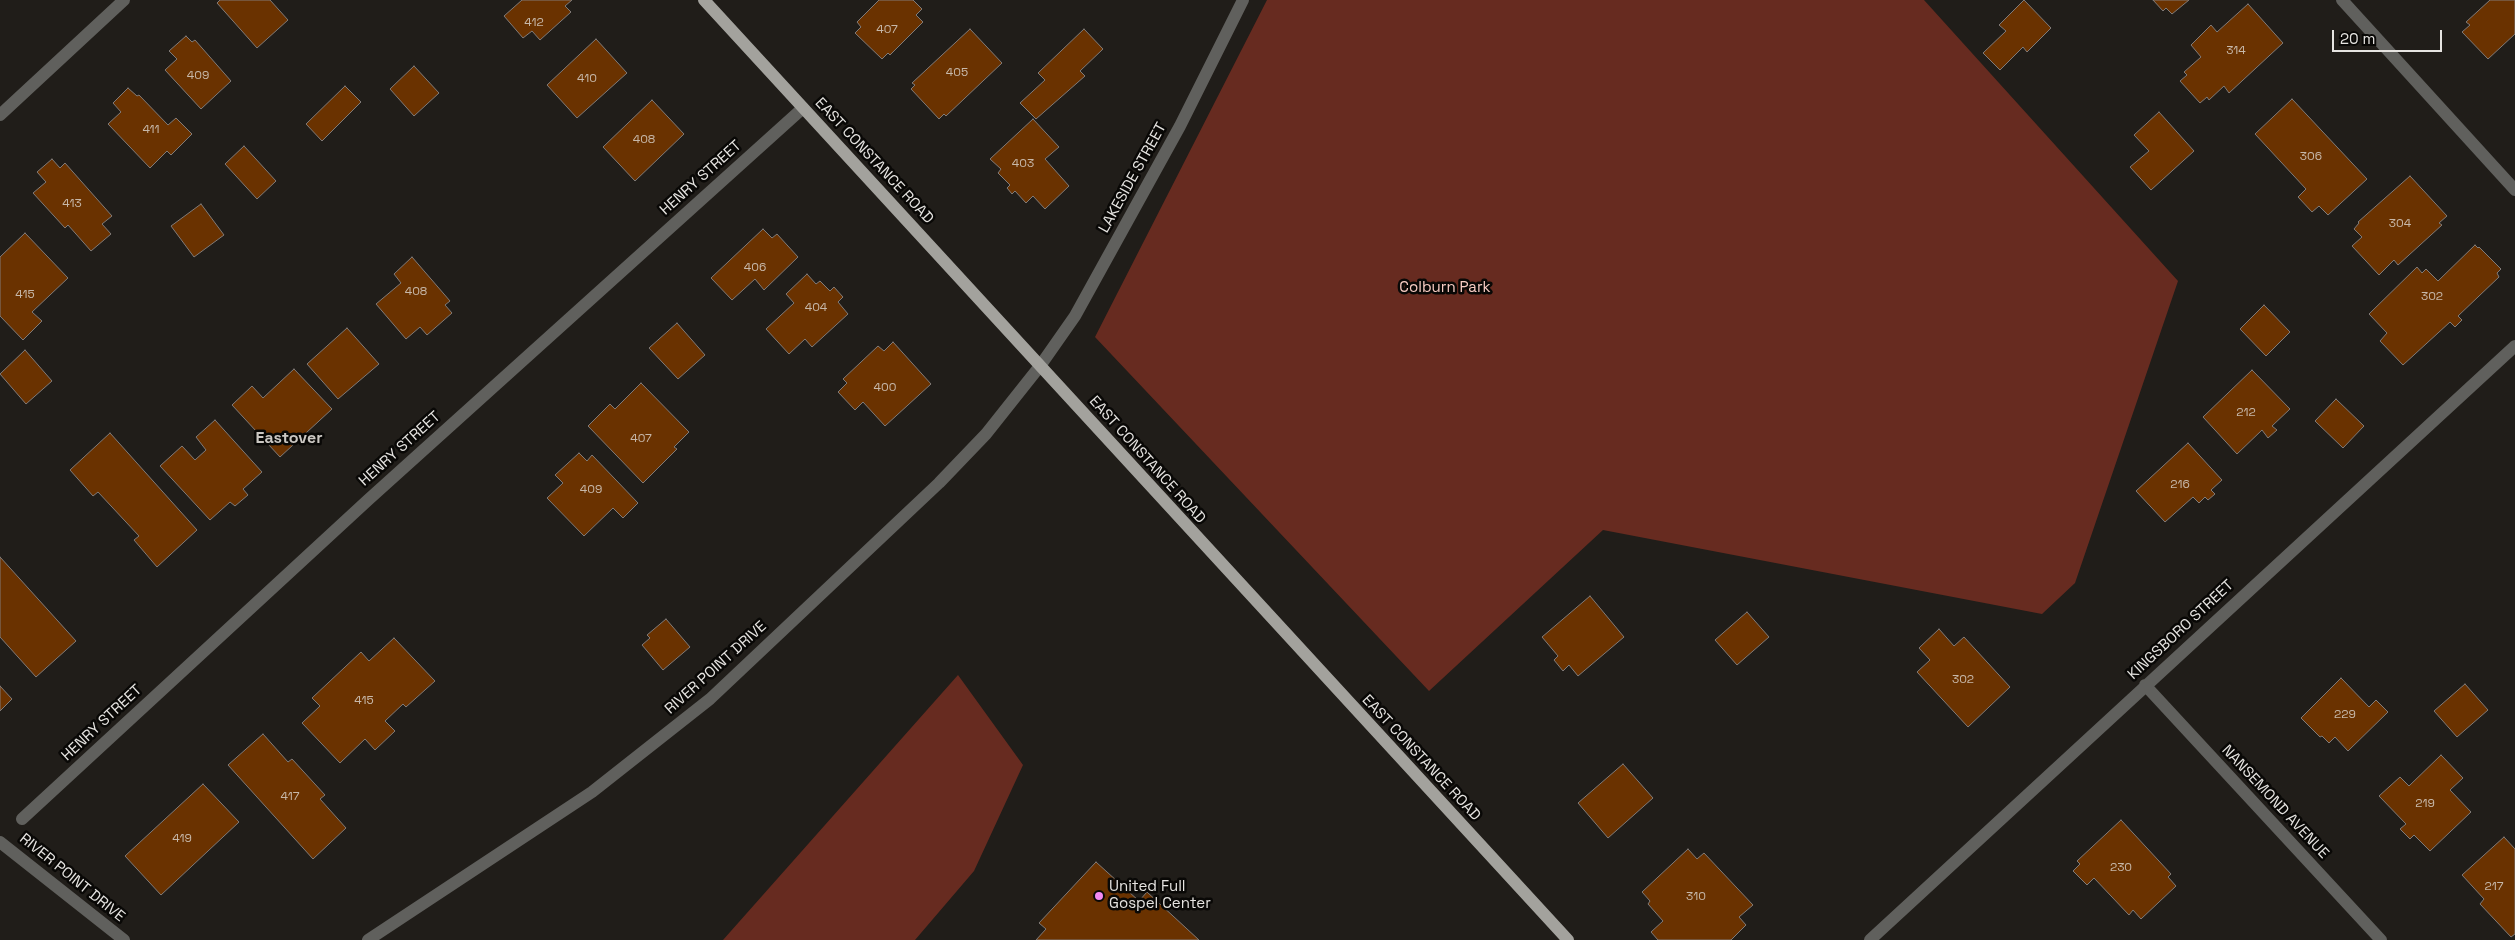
<!DOCTYPE html>
<style>
body{margin:0}
#map{position:relative;width:2515px;height:940px;overflow:hidden;background:#201d19;font-family:"Space Grotesk",sans-serif}
canvas{display:block}
.scale{position:absolute;left:2332px;top:30px;width:110px;height:22px;box-sizing:border-box;border:2px solid #e6e4e1;border-top:0;padding-left:6px;font-size:15px;line-height:18px;white-space:nowrap;color:#e6e4e1;-webkit-text-stroke:4px #090806;paint-order:stroke}
</style>
<div id="map">
<canvas width="2515" height="940"></canvas>
<div class="scale">20 m</div>
</div>
<script>
const ctx = document.querySelector('canvas').getContext('2d');
ctx.lineJoin = 'round';
function fillPath(path, color) { ctx.fillStyle = color; ctx.fill(path, 'evenodd'); }
const toPath = rows => new Path2D(rows.map(r => 'M' + r).join(''));
function strokePath(path, color, width, dash) { ctx.strokeStyle = color; ctx.lineWidth = width; ctx.lineCap = dash ? 'butt' : 'round'; ctx.setLineDash(dash || []); ctx.stroke(path); }
function write(font, color, halo, rows, align = 'center') {
  ctx.font = font + ' "Space Grotesk",sans-serif'; ctx.lineWidth = 5; ctx.setLineDash([]); ctx.textBaseline = 'middle'; ctx.strokeStyle = halo; ctx.fillStyle = color; for (const [text, x, y, turn = 0] of rows) {
    ctx.save(); ctx.translate(x, y); ctx.rotate((+turn || 0) * Math.PI / 180); ctx.textAlign = isNaN(turn) ? turn : align; if (halo) ctx.strokeText(text, 0, 0); ctx.fillText(text, 0, 0); ctx.restore();
  }
}
fillPath(toPath([
 [1267,0,1924,0,2178,281,2075,583,2042,614,1603,530,1429,691,1095,337],
 [958,675,1023,765,974,871,915,940,723,940]
]), '#672b20');
const building = toPath([
 [220,0,270,0,288,20,257,48,217,3,220,0],
 [522,0,572,0,565,6,571,12,540,40,532,31,523,38,504,16,522,0],
 [879,0,913,0,922,9,916,15,923,22,890,55,888,53,882,59,855,33,861,27,857,22,879,0],
 [2024,0,2051,28,2027,52,2023,47,2000,70,1983,53,2006,31,1999,25,2024,0],
 [2153,0,2189,0,2172,14,2166,8,2163,11,2153,0],
 [2490,0,2515,0,2515,34,2488,59,2462,32,2470,25,2466,22,2490,0],
 [2248,4,2283,43,2229,93,2224,86,2209,100,2207,97,2200,103,2180,81,2187,75,2184,72,2201,57,2191,45,2211,25,2217,32,2248,4],
 [970,29,1002,63,946,116,944,114,939,119,911,89,915,85,912,83,970,29],
 [1084,29,1103,49,1080,71,1085,76,1036,119,1020,103,1045,80,1038,73,1084,29],
 [186,36,192,42,195,40,231,81,201,109,165,70,177,59,169,51,186,36],
 [596,39,627,73,577,118,547,85,596,39],
 [414,66,439,93,414,116,390,89,414,66],
 [345,86,361,102,322,141,306,124,345,86],
 [128,88,137,96,139,95,168,125,176,118,192,134,171,155,167,151,150,168,108,124,121,112,113,103,128,88],
 [2292,99,2367,179,2328,215,2319,206,2312,212,2298,197,2306,189,2255,134,2292,99],
 [652,100,684,134,635,181,603,147,652,100],
 [2159,112,2194,151,2151,190,2130,167,2149,151,2134,135,2159,112],
 [1033,119,1059,147,1045,159,1069,186,1045,209,1033,196,1026,203,1015,191,1012,194,1007,188,1010,185,998,173,1001,169,990,159,1033,119],
 [244,146,276,181,257,199,225,164,244,146],
 [52,159,60,168,65,163,112,216,102,224,111,234,91,251,68,225,65,228,33,193,46,182,37,172,52,159],
 [2410,176,2447,216,2439,223,2442,225,2398,265,2394,260,2379,275,2352,246,2362,237,2354,229,2359,223,2358,222,2410,176],
 [201,204,224,235,194,257,171,226,201,204],
 [763,229,772,238,777,234,798,257,764,290,755,279,732,300,711,278,763,229],
 [25,233,68,278,32,312,42,321,23,340,0,316,0,257,25,233],
 [2475,245,2478,248,2479,247,2501,269,2497,273,2499,277,2458,316,2462,320,2455,327,2450,322,2403,365,2380,341,2387,333,2369,314,2417,267,2422,273,2426,269,2438,281,2475,245],
 [412,257,450,301,445,305,452,313,427,335,420,327,406,339,376,304,401,283,394,274,412,257],
 [807,274,816,284,820,281,830,291,834,287,843,297,838,302,848,314,812,347,805,339,789,354,766,329,794,303,786,294,807,274],
 [2264,305,2290,332,2266,356,2240,329,2264,305],
 [677,323,705,355,678,379,649,348,677,323],
 [347,328,379,364,338,399,307,364,347,328],
 [893,342,931,384,885,426,863,402,855,410,838,392,847,383,843,379,878,346,884,351,893,342],
 [25,350,52,381,26,404,0,374,25,350],
 [294,369,332,409,280,457,232,405,252,386,263,398,294,369],
 [2252,370,2290,409,2272,426,2277,430,2268,438,2262,430,2237,454,2203,417,2252,370],
 [641,383,689,432,674,447,677,449,643,483,588,426,610,404,615,409,641,383],
 [2336,399,2364,426,2343,448,2315,421,2336,399],
 [215,420,262,472,243,489,248,495,235,506,230,502,210,520,160,466,182,446,195,460,206,450,196,437,215,420],
 [110,433,197,530,157,567,134,540,139,536,98,492,93,496,70,470,110,433],
 [2188,443,2222,480,2211,490,2215,494,2208,500,2205,497,2199,503,2193,497,2165,522,2136,491,2188,443],
 [579,453,587,461,592,455,638,503,623,518,613,508,584,536,547,498,563,483,555,475,579,453],
 [0,557,76,641,36,677,0,637,0,557],
 [1590,596,1624,637,1578,676,1569,665,1563,671,1554,660,1558,656,1542,637,1590,596],
 [1747,612,1769,637,1737,665,1715,640,1747,612],
 [666,619,690,647,663,670,642,645,650,638,647,635,666,619],
 [1939,629,1954,646,1964,637,2010,687,1968,727,1917,672,1930,660,1919,648,1939,629],
 [394,638,435,681,406,707,403,704,385,721,395,731,375,750,365,739,340,763,302,723,320,706,312,698,361,652,369,661,394,638],
 [2341,678,2369,707,2376,700,2388,712,2348,751,2335,737,2329,743,2322,736,2320,737,2301,718,2341,678],
 [2465,684,2488,710,2457,737,2434,711,2465,684],
 [0,686,12,699,0,711,0,686],
 [263,734,288,762,292,759,325,795,320,799,346,828,313,859,228,765,263,734],
 [2441,755,2463,778,2450,790,2471,812,2430,851,2414,835,2410,839,2400,829,2406,824,2379,796,2400,777,2409,786,2441,755],
 [1623,764,1653,798,1608,838,1578,803,1623,764],
 [203,784,239,822,161,895,125,856,203,784],
 [2121,820,2171,874,2168,877,2176,886,2141,919,2133,910,2129,915,2094,878,2087,885,2073,871,2080,864,2077,861,2121,820],
 [2504,837,2515,849,2515,934,2511,937,2480,904,2484,899,2462,875,2504,837],
 [1688,849,1697,859,1704,853,1753,905,1739,917,1746,925,1731,940,1658,940,1651,932,1663,921,1648,904,1650,901,1642,892,1688,849],
 [1096,862,1139,901,1147,892,1199,940,1036,940,1046,929,1039,923,1096,862]
]);
fillPath(building, '#6a3200');
strokePath(building, '#817b78', 1);
strokePath(toPath([
 [2342,0,2515,190],
 [0,115,124,0],
 [2145,685,2381,940],
 [22,819,368,500,803,108],
 [0,842,124,940],
 [368,940,592,792,710,699,939,483,986,434,1040,366,1075,316,1180,126,1243,0],
 [1870,940,2515,346]
]), '#60605d', 12);
strokePath(toPath([
 [704,0,1568,940]
]), '#a3a29d', 12);
for (const [x, y, r, color] of [
 [1099,896,5,"#f38af2"]
]) { const dot = new Path2D(); dot.arc(x, y, r, 0, 2 * Math.PI); ctx.fillStyle = color; ctx.fill(dot); strokePath(dot, '#090806', 2); }
write('12px', '#c7b8a9', null, [
 ["412",534,23],
 ["407",887,30],
 ["314",2236,51],
 ["405",957,73],
 ["409",198,76],
 ["410",587,79],
 ["411",151,130],
 ["408",644,140],
 ["306",2311,157],
 ["403",1023,164],
 ["413",72,204],
 ["304",2400,224],
 ["406",755,268],
 ["408",416,292],
 ["415",25,295],
 ["302",2432,297],
 ["404",816,308],
 ["400",885,388],
 ["212",2246,413],
 ["407",641,439],
 ["216",2180,485],
 ["409",591,490],
 ["302",1963,680],
 ["415",364,701],
 ["229",2345,715],
 ["417",290,797],
 ["219",2425,804],
 ["419",182,839],
 ["230",2121,868],
 ["217",2494,887],
 ["310",1696,897]
]);
write('15px', '#e6e4e1', '#090806', [
 ["EAST CONSTANCE ROAD",874,161,47],
 ["HENRY STREET",701,178,-42],
 ["LAKESIDE STREET",1133,178,-61],
 ["HENRY STREET",400,449,-42],
 ["EAST CONSTANCE ROAD",1147,460,48],
 ["KINGSBORO STREET",2181,630,-43],
 ["RIVER POINT DRIVE",716,668,-42],
 ["HENRY STREET",102,723,-43],
 ["EAST CONSTANCE ROAD",1421,758,47],
 ["NANSEMOND AVENUE",2275,802,47],
 ["RIVER POINT DRIVE",72,878,39]
]);
write('15px', '#f8ccc3', '#090806', [
 ["Colburn Park",1445,288]
]);
write('15px', '#e6e4e1', '#090806', [
 ["United Full",1109,887],
 ["Gospel Center",1109,904]
], 'left');
write('bold 16px', '#cbc7c2', '#090806', [
 ["Eastover",289,439]
]);
</script>
